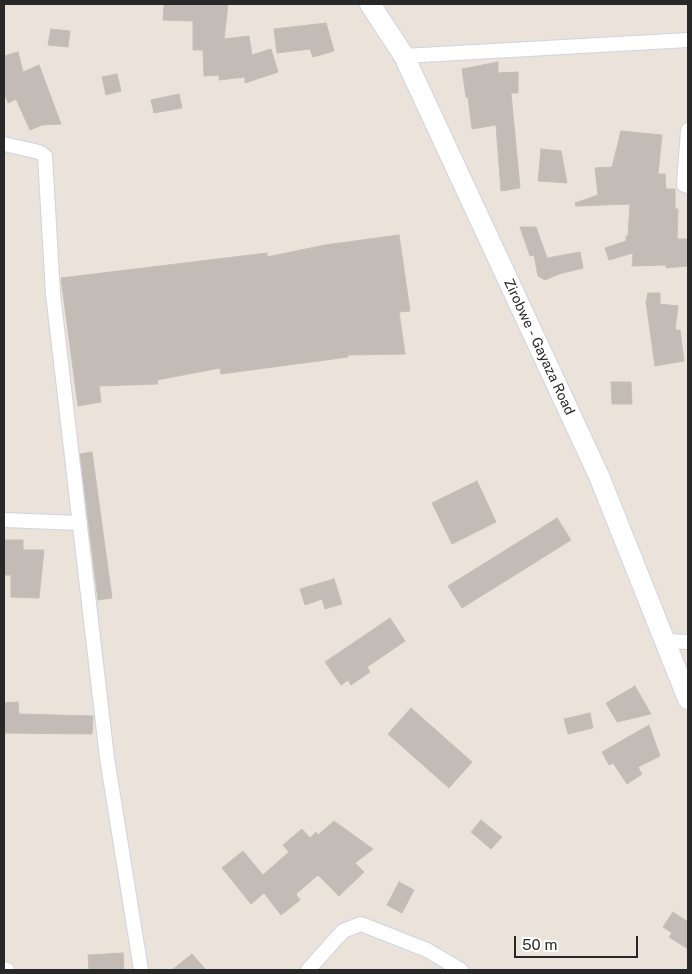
<!DOCTYPE html>
<style>
body{margin:0}
#map{position:relative;width:692px;height:974px;overflow:hidden;background:#ebe2da;font-family:"Public Sans",sans-serif}
canvas{display:block}
.frame{position:absolute;inset:0;border:5px solid #282828;pointer-events:none}
.scale{position:absolute;left:514px;top:936px;width:124px;height:22px;box-sizing:border-box;border:2px solid #282828;border-top:0;padding-left:6px;font-size:15px;line-height:18px;white-space:nowrap;color:#282828;-webkit-text-stroke:4px #fff;paint-order:stroke}
</style>
<div id="map">
<canvas width="692" height="974"></canvas>
<div class="frame"></div>
<div class="scale">50 m</div>
</div>
<script>
const ctx = document.querySelector('canvas').getContext('2d');
ctx.lineJoin = 'round';
function fillPath(path, color) { ctx.fillStyle = color; ctx.fill(path, 'evenodd'); }
const toPath = rows => new Path2D(rows.map(r => 'M' + r).join(''));
function strokePath(path, color, width, dash) { ctx.strokeStyle = color; ctx.lineWidth = width; ctx.lineCap = dash ? 'butt' : 'round'; ctx.setLineDash(dash || []); ctx.stroke(path); }
function write(font, color, halo, rows, align = 'center') {
  ctx.font = font + ' "Public Sans",sans-serif'; ctx.lineWidth = 4; ctx.setLineDash([]); ctx.textBaseline = 'middle'; ctx.strokeStyle = halo; ctx.fillStyle = color; for (const [text, x, y, turn = 0] of rows) {
    ctx.save(); ctx.translate(x, y); ctx.rotate((+turn || 0) * Math.PI / 180); ctx.textAlign = isNaN(turn) ? turn : align; if (halo) ctx.strokeText(text, 0, 0); ctx.fillText(text, 0, 0); ctx.restore();
  }
}
const building = toPath([
 [164,4,228,4,224,39,249,36,252,55,271,49,278,72,245,83,245,77,219,80,219,75,204,76,203,50,193,50,193,21,163,20,164,4],
 [326,23,334,51,313,57,310,49,277,53,274,29,326,23],
 [51,29,70,31,68,47,48,45,51,29],
 [18,52,23,72,39,65,61,124,42,125,30,130,16,99,8,103,4,91,4,56,18,52],
 [498,62,498,73,518,72,518,93,511,93,520,188,501,191,496,125,472,129,468,97,466,97,462,69,498,62],
 [117,74,121,91,106,95,102,77,117,74],
 [179,94,182,108,154,113,151,100,179,94],
 [621,131,662,135,658,174,665,174,666,189,675,189,675,209,678,209,677,239,687,239,687,266,666,268,666,265,632,266,633,253,609,260,605,248,626,241,626,236,628,236,630,204,576,206,575,203,598,195,595,168,612,167,621,131],
 [541,149,561,151,567,183,538,181,541,149],
 [520,227,536,227,547,258,580,252,583,268,559,274,545,280,538,276,534,255,530,256,520,227],
 [399,235,410,311,399,312,405,354,347,355,348,357,221,374,220,368,157,380,158,384,99,386,101,402,78,406,61,278,267,253,267,257,325,245,399,235],
 [648,293,660,293,660,304,678,306,675,330,680,330,684,361,655,366,646,302,648,293],
 [611,382,631,382,632,404,612,404,611,382],
 [92,452,112,598,98,600,80,454,92,452],
 [477,481,496,522,452,544,432,503,477,481],
 [557,518,571,540,462,608,448,586,557,518],
 [4,540,23,540,23,550,44,550,39,598,11,597,11,575,4,575,4,540],
 [334,579,342,604,325,609,322,599,305,605,300,589,334,579],
 [390,618,405,641,367,667,370,672,351,685,348,680,341,685,325,662,390,618],
 [635,686,651,714,617,722,606,703,635,686],
 [18,702,19,714,93,716,92,734,4,733,4,703,18,702],
 [411,708,472,762,449,788,388,734,411,708],
 [590,713,593,728,568,734,564,719,590,713],
 [649,725,660,756,638,767,642,774,627,784,613,763,609,765,602,752,649,725],
 [481,820,502,837,491,849,471,832,481,820],
 [334,821,373,849,355,863,364,872,339,896,318,875,296,894,300,900,281,915,264,893,251,904,222,868,243,851,263,875,289,852,283,845,302,829,310,838,316,832,318,835,334,821],
 [399,882,414,890,402,913,387,905,399,882],
 [673,912,688,922,688,949,669,937,672,933,663,927,673,912],
 [123,953,124,970,89,970,88,955,123,953],
 [192,954,206,970,172,970,192,954]
]);
fillPath(building, '#c3bcb6');
strokePath(building, '#c6beb4', 1);
const street = toPath([
 [404,56,688,40],
 [688,130,684,185,688,186],
 [4,144,39,152,45,156,53,294,107,758,141,970],
 [4,520,80,523],
 [665,641,688,642],
 [4,969,7,970],
 [308,970,343,931,361,924,427,950,461,970]
]);
const secondary = toPath([
 [370,4,404,56,599,476,688,699]
]);
strokePath(street, '#cfd4e1', 16);
strokePath(secondary, '#cfd4e1', 22);
strokePath(street, '#fff', 14);
strokePath(secondary, '#fff', 20);
write('14px', '#282828', '#fff', [
 ["Zirobwe - Gayaza Road",539,347,65]
]);
</script>
